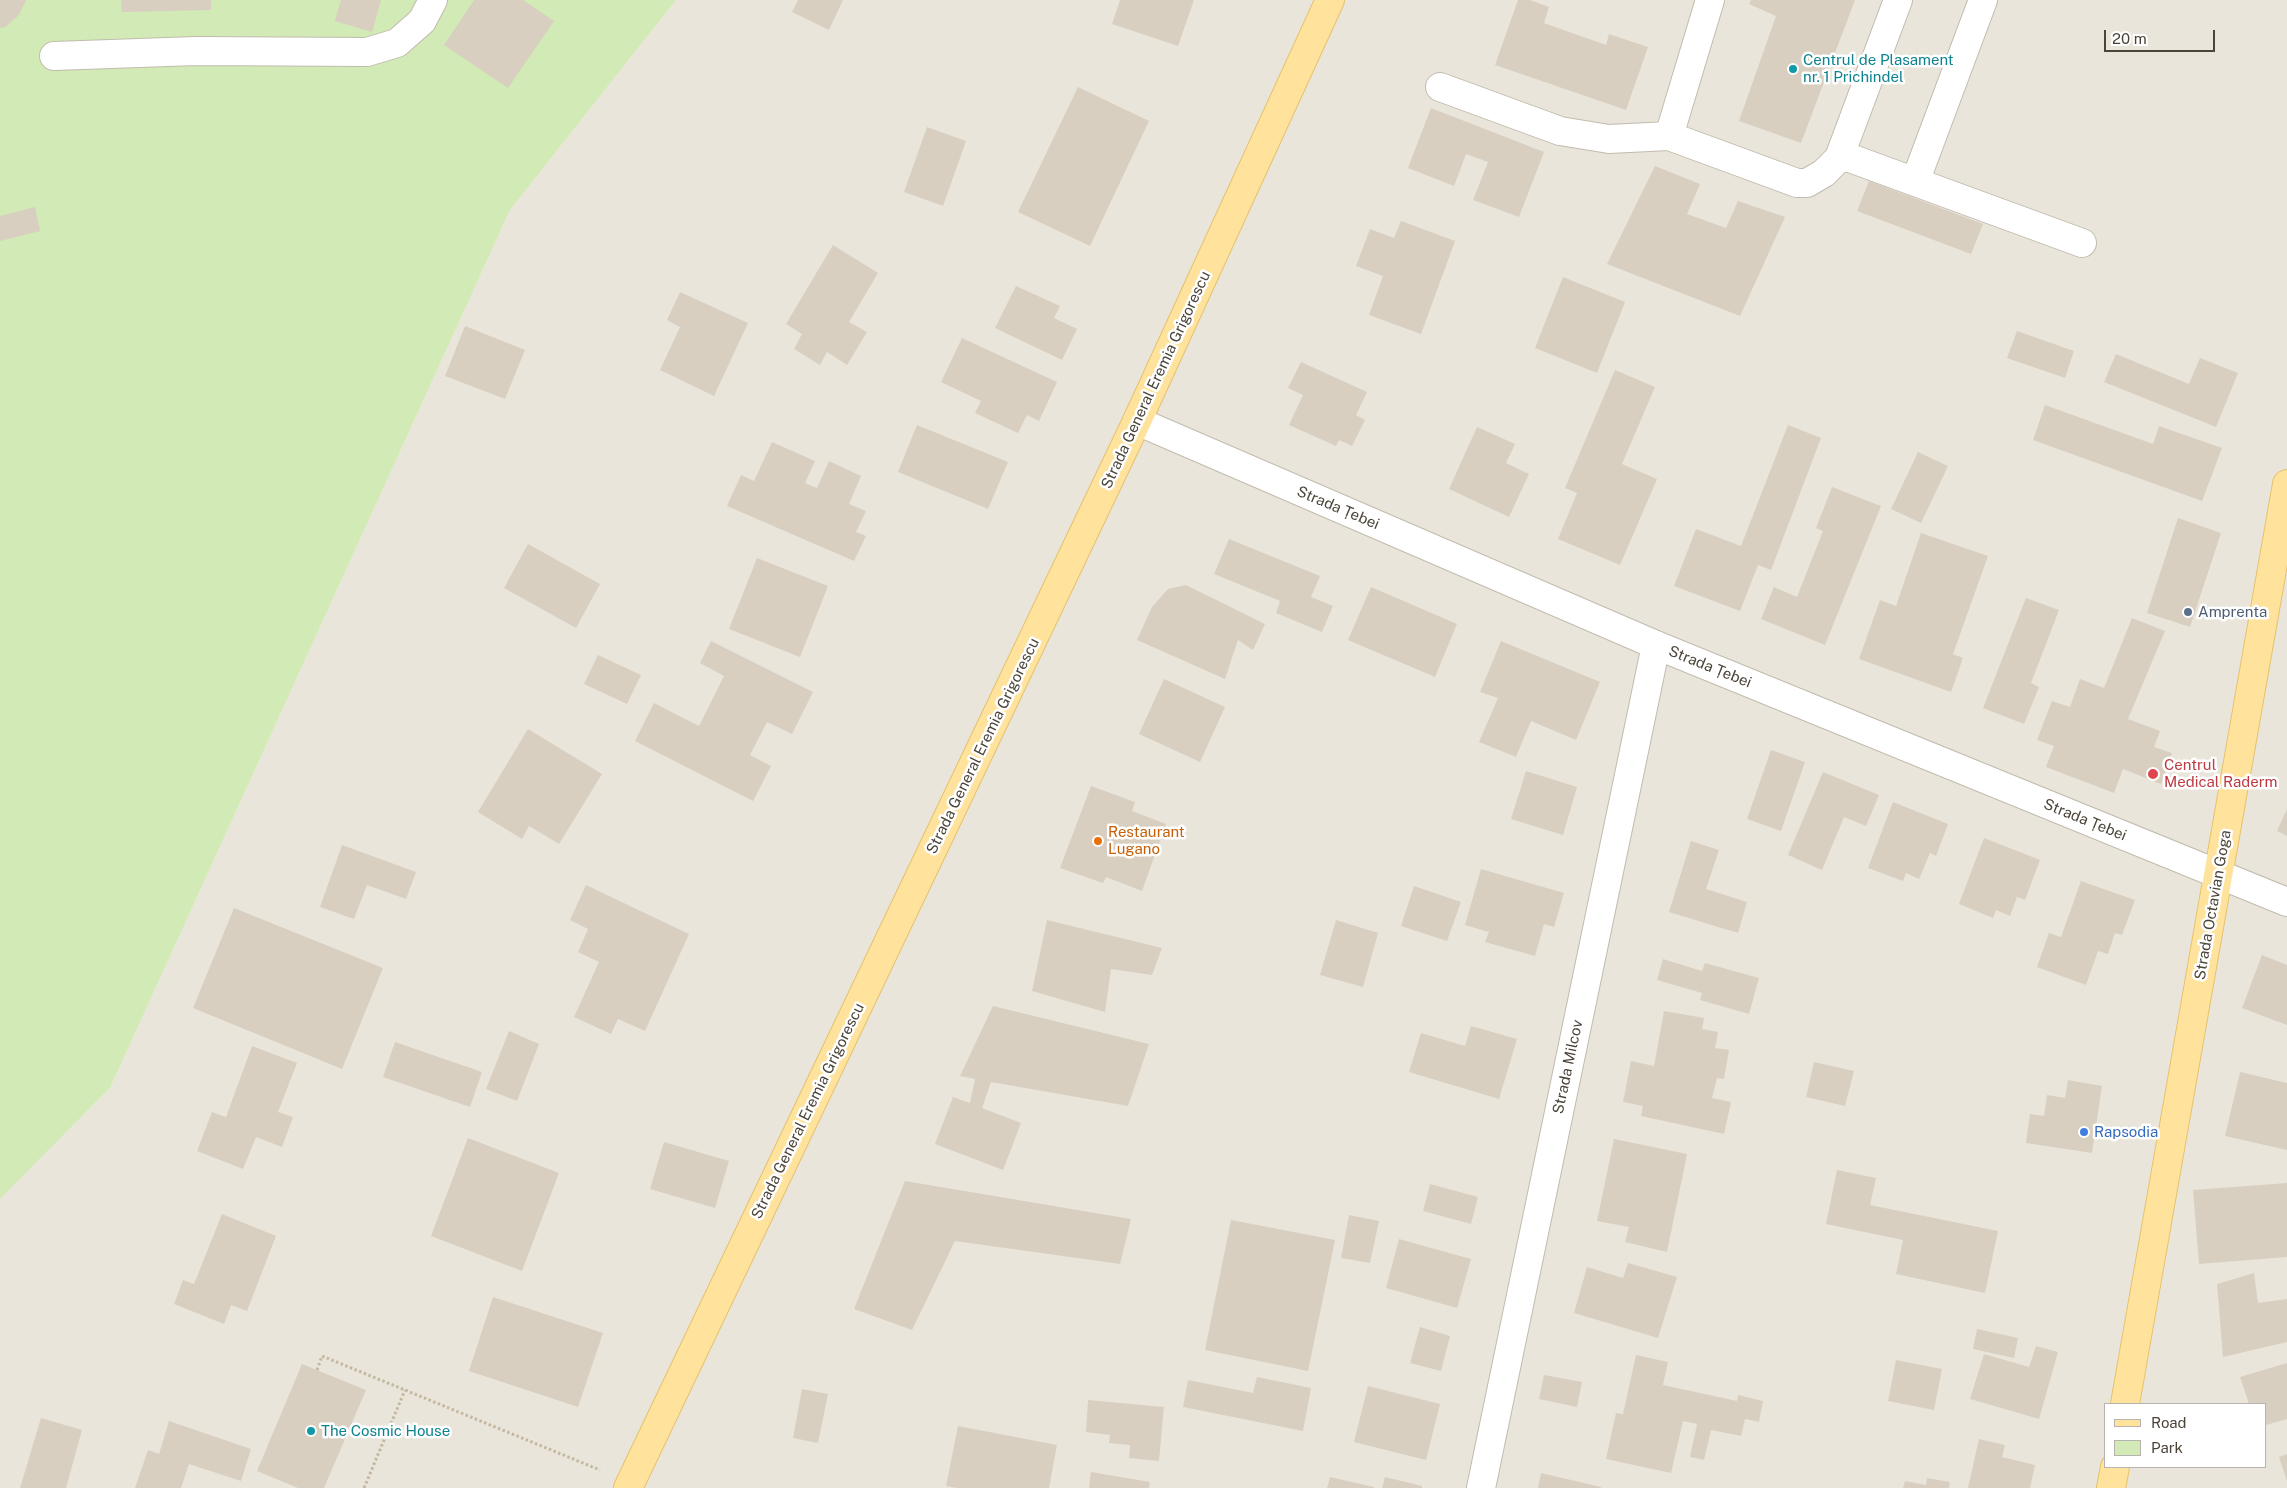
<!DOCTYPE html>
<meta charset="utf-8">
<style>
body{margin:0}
#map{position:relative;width:2287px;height:1488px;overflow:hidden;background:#f6f3ec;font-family:"Public Sans",sans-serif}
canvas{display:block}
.legend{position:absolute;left:2104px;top:1403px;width:162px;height:65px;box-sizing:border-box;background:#fff;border:1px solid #b7b4b0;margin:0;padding:6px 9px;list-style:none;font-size:15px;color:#4b4439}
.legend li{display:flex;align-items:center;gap:10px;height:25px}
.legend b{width:25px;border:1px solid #b7b4b0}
.scale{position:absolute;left:2104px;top:30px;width:111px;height:22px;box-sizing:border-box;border:2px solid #4b4439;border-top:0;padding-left:6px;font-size:15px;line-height:18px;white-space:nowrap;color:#4b4439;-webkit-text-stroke:4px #fff;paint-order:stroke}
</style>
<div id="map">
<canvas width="2287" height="1488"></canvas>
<ul class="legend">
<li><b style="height:6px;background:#ffe39c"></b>Road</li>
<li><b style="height:14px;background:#d2eab5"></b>Park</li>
</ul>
<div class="scale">20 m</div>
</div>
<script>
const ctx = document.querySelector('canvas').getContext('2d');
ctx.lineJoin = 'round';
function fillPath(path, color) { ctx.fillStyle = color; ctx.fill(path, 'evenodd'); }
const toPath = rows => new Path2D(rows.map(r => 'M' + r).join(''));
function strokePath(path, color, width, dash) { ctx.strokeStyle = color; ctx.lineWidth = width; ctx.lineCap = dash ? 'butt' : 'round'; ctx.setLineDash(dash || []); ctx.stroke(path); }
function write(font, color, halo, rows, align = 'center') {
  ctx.font = font + ' "Public Sans",sans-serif'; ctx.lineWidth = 5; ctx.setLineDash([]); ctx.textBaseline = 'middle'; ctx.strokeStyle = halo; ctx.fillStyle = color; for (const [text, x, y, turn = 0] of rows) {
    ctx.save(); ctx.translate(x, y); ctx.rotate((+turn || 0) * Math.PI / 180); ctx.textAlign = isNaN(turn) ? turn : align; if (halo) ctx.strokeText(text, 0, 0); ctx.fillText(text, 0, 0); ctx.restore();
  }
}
fillPath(toPath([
 [676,0,2287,0,2287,1488,0,1488,0,1199,110,1088,510,210],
 [2106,1404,2266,1404,2266,1467,2106,1467]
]), '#eae5da');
fillPath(toPath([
 [0,0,676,0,510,210,110,1088,0,1199]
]), '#d2eab5');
fillPath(toPath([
 [0,0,26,0,19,15,5,27,0,28],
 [121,0,211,0,211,10,122,12],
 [341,0,381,0,372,32,335,21],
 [474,0,523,0,554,21,508,88,444,45],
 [798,0,843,0,829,30,792,12],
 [1120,0,1194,0,1178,46,1112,24],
 [1518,0,1530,0,1549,7,1544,23,1606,45,1609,34,1648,47,1626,110,1495,65],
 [1751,0,1855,0,1801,143,1739,121,1776,16,1749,4],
 [1078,87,1149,121,1090,246,1018,212],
 [1431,108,1544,152,1519,217,1473,200,1488,162,1466,154,1454,186,1408,168],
 [927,127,966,141,943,206,904,192],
 [1655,166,1700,184,1687,214,1726,228,1738,201,1785,217,1740,316,1607,264],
 [1869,181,1983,224,1971,254,1857,211],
 [35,207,40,231,0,241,0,216],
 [1401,221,1455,241,1421,334,1369,315,1383,276,1356,266,1370,229,1394,238],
 [833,245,878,273,849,322,867,332,847,365,827,352,820,365,794,349,802,334,786,324],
 [1563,277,1625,302,1597,373,1535,348],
 [1016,286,1060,306,1054,318,1077,329,1062,360,995,328],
 [680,292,748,323,714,396,660,370,680,327,667,320],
 [465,326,525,350,505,399,445,376],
 [2017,331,2074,351,2065,378,2007,358],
 [962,338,1057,382,1039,421,1027,415,1018,433,975,413,981,401,941,382],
 [2116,354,2189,384,2200,358,2238,373,2216,427,2104,382],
 [1301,362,1367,392,1356,415,1365,420,1352,446,1339,440,1336,446,1289,425,1303,395,1288,388],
 [1615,370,1655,387,1622,464,1657,479,1620,565,1558,539,1577,493,1565,488],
 [2045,405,2153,444,2159,426,2222,448,2202,501,2033,440],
 [917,425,1008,462,988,509,898,472],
 [1788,425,1821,438,1771,570,1758,565,1740,611,1674,586,1696,529,1741,546],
 [1477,427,1515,444,1506,463,1529,474,1509,517,1449,489],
 [772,442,815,461,805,483,817,488,829,461,861,476,849,504,866,511,856,532,866,536,854,561,727,506,741,475,754,481],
 [1918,452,1948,466,1921,523,1891,509],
 [1832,487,1881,506,1825,645,1761,619,1774,587,1797,597,1823,531,1816,528],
 [2178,518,2221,533,2190,627,2147,613],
 [1921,533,1988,556,1953,654,1963,658,1951,692,1859,659,1880,600,1896,606],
 [1229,539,1320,576,1311,597,1333,606,1322,632,1276,613,1280,601,1214,574],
 [528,544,600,584,576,628,504,588],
 [757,558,828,586,800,657,729,629],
 [1186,585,1265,624,1253,650,1238,640,1225,679,1137,640,1152,607,1168,589],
 [1371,587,1457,624,1435,677,1348,640],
 [2026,598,2059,610,2031,683,2039,687,2024,724,1983,708],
 [2132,618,2165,631,2128,719,2160,731,2154,747,2172,753,2161,784,2123,769,2114,793,2046,767,2054,746,2037,740,2052,701,2070,707,2080,679,2104,688],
 [711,641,813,692,792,734,767,722,750,755,771,766,753,801,635,741,654,703,699,726,724,676,700,663],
 [1501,641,1600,682,1576,740,1531,721,1516,757,1479,742,1498,698,1480,692],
 [598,655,641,675,627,704,584,684],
 [1164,679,1225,707,1200,762,1139,734],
 [528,729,602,774,559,844,529,826,522,839,478,812],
 [1771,750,1805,762,1781,831,1747,819],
 [1526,771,1577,787,1563,835,1511,819],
 [1823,772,1879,795,1866,826,1844,817,1822,870,1788,855],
 [1091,786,1135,802,1132,811,1166,824,1142,891,1106,877,1103,883,1060,868],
 [1893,802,1948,824,1936,856,1930,853,1919,879,1906,873,1903,881,1868,868],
 [2287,809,2287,836,2277,831],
 [1984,838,2040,860,2025,900,2017,897,2010,916,1996,910,1993,918,1959,904],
 [1691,841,1719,850,1706,889,1747,902,1738,933,1669,912],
 [342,845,416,872,406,899,367,885,354,919,320,907],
 [1481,869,1564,893,1554,927,1544,924,1535,956,1485,942,1489,932,1465,925],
 [2081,881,2135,900,2122,935,2115,933,2108,954,2098,951,2086,985,2037,967,2049,933,2061,937],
 [586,885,689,934,645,1031,618,1019,611,1034,574,1017,599,962,578,952,588,929,570,920],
 [1414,886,1461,902,1447,941,1401,926],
 [234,908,383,968,342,1069,193,1008],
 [1047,920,1162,948,1152,975,1111,969,1105,1012,1032,991],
 [1336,920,1378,933,1363,987,1320,975],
 [2262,955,2287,965,2287,1025,2242,1008],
 [1663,959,1702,971,1705,963,1759,978,1749,1014,1700,1000,1702,993,1657,980],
 [993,1006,1149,1044,1128,1106,991,1082,982,1108,1021,1123,1003,1170,935,1144,953,1097,970,1103,975,1079,960,1076],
 [1664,1011,1704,1018,1702,1029,1718,1032,1715,1048,1729,1050,1724,1079,1717,1078,1712,1098,1731,1102,1724,1134,1641,1116,1643,1106,1623,1102,1631,1061,1654,1066],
 [1471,1026,1517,1039,1499,1099,1409,1072,1421,1033,1465,1046],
 [509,1031,539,1044,517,1101,486,1089],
 [395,1042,482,1072,470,1107,383,1077],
 [252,1046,297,1063,278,1112,293,1117,282,1147,256,1137,243,1169,197,1151,212,1112,226,1117],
 [1814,1062,1854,1071,1845,1106,1806,1097],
 [2240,1072,2287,1083,2287,1150,2225,1136],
 [2068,1080,2102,1086,2092,1153,2026,1143,2030,1114,2044,1116,2047,1095,2065,1098],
 [468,1138,559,1173,522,1271,431,1236],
 [1614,1139,1687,1154,1667,1252,1625,1242,1629,1227,1597,1221],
 [664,1142,729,1161,715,1208,650,1189],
 [1837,1170,1876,1178,1870,1205,1998,1231,1985,1293,1896,1274,1903,1240,1826,1224],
 [905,1181,1131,1219,1120,1264,955,1241,912,1330,854,1309],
 [2287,1183,2287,1257,2199,1264,2193,1190],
 [1430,1184,1478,1197,1471,1224,1423,1211],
 [222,1214,276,1236,247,1311,231,1305,224,1324,174,1304,183,1280,194,1284],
 [1349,1215,1379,1221,1370,1263,1341,1258],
 [1231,1220,1335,1240,1308,1371,1205,1350],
 [1399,1239,1471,1259,1457,1308,1386,1288],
 [1628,1263,1677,1277,1658,1338,1574,1313,1587,1267,1623,1278],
 [2254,1273,2258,1303,2287,1299,2287,1342,2223,1357,2217,1284],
 [493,1297,603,1333,578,1407,469,1371],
 [1420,1327,1450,1336,1441,1371,1410,1363],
 [1977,1329,2018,1338,2014,1358,1973,1349],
 [2036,1346,2058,1352,2039,1419,1970,1399,1984,1354,2029,1367],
 [1636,1355,1668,1362,1663,1385,1737,1401,1738,1395,1763,1401,1759,1422,1745,1419,1741,1436,1711,1430,1704,1460,1690,1457,1697,1424,1683,1421,1671,1473,1606,1459,1616,1413,1623,1414],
 [1896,1360,1942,1369,1934,1410,1888,1401],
 [2287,1363,2287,1419,2266,1425,2266,1404,2249,1404,2240,1377],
 [302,1364,366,1390,324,1488,298,1488,257,1471],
 [1544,1375,1582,1382,1577,1407,1539,1399],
 [1257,1377,1311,1388,1303,1431,1183,1407,1188,1380,1253,1393],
 [1368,1386,1440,1404,1426,1460,1354,1442],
 [802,1389,828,1394,818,1443,793,1438],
 [1088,1400,1164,1407,1159,1461,1129,1458,1130,1445,1109,1443,1110,1435,1086,1432],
 [41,1418,82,1430,66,1488,20,1488],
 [169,1421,251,1449,241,1481,189,1464,181,1488,135,1488,148,1450,159,1454],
 [958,1426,1057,1445,1049,1488,957,1488,946,1486],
 [1979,1439,2005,1445,2002,1457,2035,1465,2030,1488,1968,1488],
 [2287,1454,2287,1481,2279,1457],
 [1091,1472,1150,1482,1149,1488,1089,1488],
 [1541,1473,1601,1487,1601,1488,1538,1488],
 [1330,1477,1374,1487,1374,1488,1327,1488],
 [1385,1477,1422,1486,1422,1488,1382,1488],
 [1927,1478,1950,1482,1949,1488,1903,1488,1905,1481,1926,1485]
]), '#d8cfc1');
const minor = toPath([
 [54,56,196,51,367,52,397,43,422,21,433,0],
 [1440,87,1560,131,1609,139,1669,136,1797,183,1807,183,1824,173,1839,158,1850,158,2082,243],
 [1669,136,1710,0],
 [1839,158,1898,0],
 [1915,182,1983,0],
 [1137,421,1656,645,2287,902],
 [1481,1488,1656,645]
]);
const major = toPath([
 [2125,1404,2287,484],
 [628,1488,1137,421,1330,0],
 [2111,1488,2115,1467]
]);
strokePath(minor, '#c2bbae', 30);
strokePath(major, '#e6c16a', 30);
strokePath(toPath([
 [317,1370,322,1356,600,1470],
 [364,1488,405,1390]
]), '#c4b79f', 3, [2.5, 2.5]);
strokePath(minor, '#fff', 28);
strokePath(major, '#ffe39c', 28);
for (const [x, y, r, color] of [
 [1793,69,5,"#0f9aa8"],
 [2188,612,5,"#5c6f8a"],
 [2153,774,6,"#e0444e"],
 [1098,841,5,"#e8710a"],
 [2084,1132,5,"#3f7fe0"],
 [311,1431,5,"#0f9aa8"]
]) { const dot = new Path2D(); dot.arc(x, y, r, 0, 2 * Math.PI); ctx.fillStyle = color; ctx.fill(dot); strokePath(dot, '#fff', 2); }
write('15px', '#0d838f', '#fff', [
 ["Centrul de Plasament",1803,60],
 ["nr. 1 Prichindel",1803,77],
 ["The Cosmic House",321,1431]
], 'left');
write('15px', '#4b4439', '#fff', [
 ["Strada General Eremia Grigorescu",1156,380,-65],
 ["Strada Țebei",1338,508,23],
 ["Strada Țebei",1710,667,22],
 ["Strada General Eremia Grigorescu",983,746,-64],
 ["Strada Țebei",2085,820,22],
 ["Strada Octavian Goga",2213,905,-80],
 ["Strada Milcov",1568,1067,-78],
 ["Strada General Eremia Grigorescu",808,1111,-64]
]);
write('15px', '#4e5e75', '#fff', [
 ["Amprenta",2198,612]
], 'left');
write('15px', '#be3a42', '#fff', [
 ["Centrul",2164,765],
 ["Medical Raderm",2164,782]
], 'left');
write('15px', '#c56008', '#fff', [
 ["Restaurant",1108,832],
 ["Lugano",1108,849]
], 'left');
write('15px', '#366cbe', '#fff', [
 ["Rapsodia",2094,1132]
], 'left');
</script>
